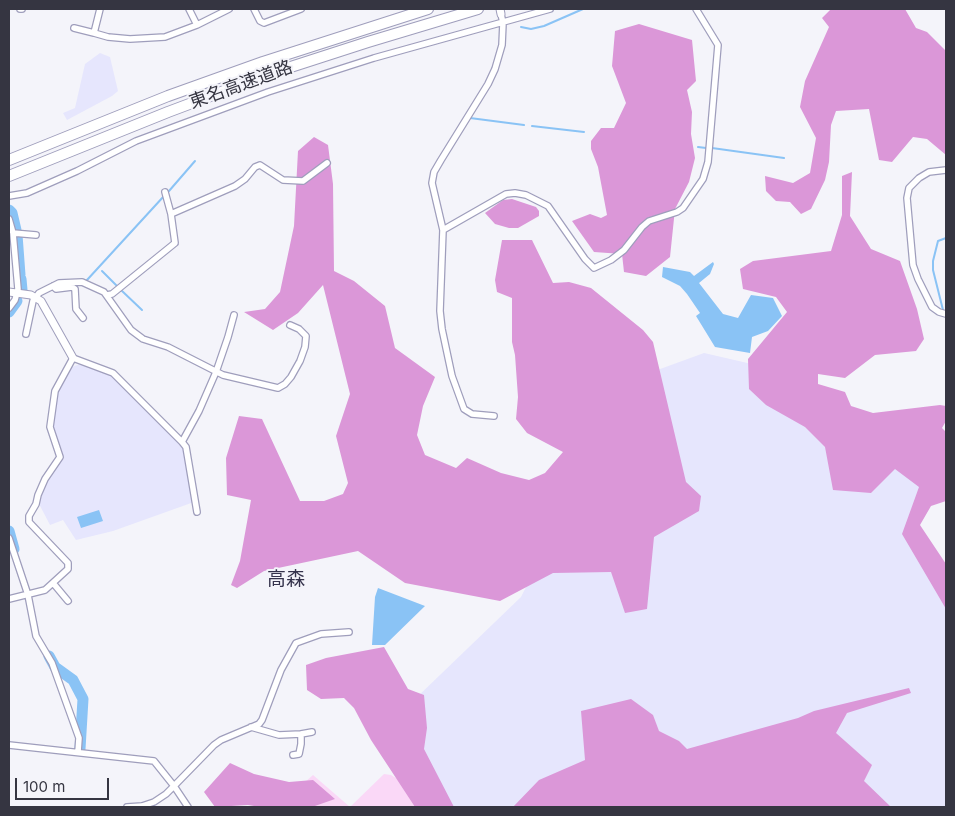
<!DOCTYPE html>
<meta charset="utf-8">
<style>
body{margin:0}
#map{position:relative;width:955px;height:816px;overflow:hidden;background:#f4f4fa;font-family:Inter,sans-serif}
canvas{display:block}
.frame{position:absolute;inset:0;border:10px solid #353541;pointer-events:none}
.scale{position:absolute;left:15px;top:778px;width:94px;height:22px;box-sizing:border-box;border:2px solid #353541;border-top:0;padding-left:6px;font-size:15px;line-height:18px;white-space:nowrap;color:#353541;-webkit-text-stroke:4px #f4f4fa;paint-order:stroke}
</style>
<div id="map">
<canvas width="955" height="816"></canvas>
<div class="frame"></div>
<div class="scale">100 m</div>
</div>
<script>
const ctx = document.querySelector('canvas').getContext('2d');
ctx.lineJoin = 'round';
function fillPath(path, color) { ctx.fillStyle = color; ctx.fill(path, 'evenodd'); }
const toPath = rows => new Path2D(rows.map(r => 'M' + r).join(''));
function strokePath(path, color, width, dash) { ctx.strokeStyle = color; ctx.lineWidth = width; ctx.lineCap = dash ? 'butt' : 'round'; ctx.setLineDash(dash || []); ctx.stroke(path); }
function write(font, color, halo, rows, align = 'center') {
  ctx.font = font + ' Inter,"Noto Sans JP",sans-serif'; ctx.lineWidth = 4; ctx.setLineDash([]); ctx.textBaseline = 'middle'; ctx.strokeStyle = halo; ctx.fillStyle = color; for (const [text, x, y, turn = 0] of rows) {
    ctx.save(); ctx.translate(x, y); ctx.rotate((+turn || 0) * Math.PI / 180); ctx.textAlign = isNaN(turn) ? turn : align; if (halo) ctx.strokeText(text, 0, 0); ctx.fillText(text, 0, 0); ctx.restore();
  }
}
fillPath(toPath([
 [100,53,110,57,118,91,112,96,67,120,63,113,75,108,85,64],
 [704,353,769,368,926,484,908,528,946,597,946,807,421,807,414,700,521,597,630,380],
 [80,364,111,375,184,448,194,502,113,531,76,540,63,520,50,525,37,500,48,477,63,458,52,427,57,392,72,367]
]), '#e6e6fd');
fillPath(toPath([
 [384,774,391,775,415,790,417,807,350,807],
 [313,775,350,807,283,807,296,790]
]), '#fad8f7');
fillPath(toPath([
 [831,9,905,9,916,28,927,32,946,51,946,155,927,139,913,137,892,162,879,160,869,109,836,111,831,125,829,162,825,180,811,209,801,214,790,202,776,201,766,191,765,176,793,183,810,173,816,138,800,107,805,81,829,27,822,18],
 [639,24,692,40,696,81,687,90,692,112,691,134,695,158,689,182,675,209,670,257,646,276,624,272,622,254,594,252,572,221,590,214,601,218,607,215,598,167,591,149,591,141,601,128,614,128,626,103,612,66,615,31],
 [314,137,328,145,333,184,334,271,354,281,385,306,395,348,435,377,423,406,417,435,425,455,456,468,467,458,501,473,529,480,545,473,563,452,527,433,516,419,518,397,515,355,512,342,512,298,497,292,495,280,502,240,532,240,553,283,569,282,591,288,643,330,653,342,686,482,701,496,699,511,654,537,647,609,625,613,611,572,553,573,500,601,405,583,358,551,264,571,237,588,231,585,240,561,251,500,227,495,226,458,239,416,262,419,300,501,324,501,343,494,348,483,336,436,350,394,323,285,298,313,273,330,244,312,265,309,280,292,294,226,298,151],
 [852,172,850,216,871,249,900,261,917,309,924,339,916,351,875,355,845,378,818,374,818,384,845,392,851,406,873,413,940,405,946,406,946,421,942,428,946,432,946,501,931,506,920,525,946,564,946,609,902,534,919,487,895,469,871,493,833,490,825,447,805,427,766,405,749,389,748,359,787,312,776,297,743,289,740,269,753,261,831,251,842,215,842,176],
 [512,199,536,207,539,211,539,216,518,228,509,228,495,224,485,213,503,200],
 [384,647,408,689,424,695,427,728,424,749,454,807,415,807,371,740,354,708,344,698,321,699,307,690,306,665,326,658],
 [909,688,911,693,847,713,836,733,872,765,864,781,891,807,513,807,539,780,585,760,581,711,631,699,653,715,659,731,679,741,687,749,798,718,814,711],
 [230,763,254,774,289,782,313,780,335,799,312,807,260,807,248,805,215,807,204,792]
]), '#db97d8');
fillPath(toPath([
 [713,262,714,264,710,274,699,283,723,314,738,318,751,295,773,298,782,316,768,331,752,337,750,353,715,347,696,316,700,313,687,294,680,286,662,277,663,267,690,272,694,276],
 [99,510,103,521,81,528,77,517],
 [378,588,425,606,385,645,372,645,375,597]
]), '#8ac3f5');
strokePath(toPath([
 [521,27,531,29,544,26,583,9],
 [470,118,524,125],
 [532,126,584,132],
 [698,147,706,148],
 [712,148,784,158],
 [169,191,195,161],
 [102,271,117,286],
 [87,280,164,196],
 [121,290,142,310],
 [943,310,933,270,933,261,938,241,946,238]
]), '#8ac3f5', 2);
strokePath(toPath([
 [9,210,12,213,16,230],
 [17,235,20,275],
 [21,279,22,290],
 [9,312,17,301],
 [9,531,14,549],
 [49,656,55,667,73,680,83,699,80,749]
]), '#8ac3f5', 11);
const minor = toPath([
 [20,9,22,9],
 [100,9,94,33,108,37,130,39,165,37,197,25,229,9],
 [189,9,197,25],
 [254,9,260,21,264,23,301,9],
 [74,28,94,33],
 [946,170,929,172,919,178,909,188,907,198,913,265,918,279,932,307,939,312,946,314],
 [9,196,27,193,77,171,136,141,268,92,374,58,550,9],
 [171,214,235,186,245,179,255,167,260,165,283,180,303,181,327,163],
 [9,219,13,233,18,289,15,300,9,308],
 [443,230,506,194,515,193,526,195,548,206,585,259,594,268,611,260,624,250,642,227,649,221,677,212,683,208,703,179,708,162,718,45,696,9],
 [13,233,36,235],
 [53,286,56,289,72,287,75,289,76,309,83,318],
 [107,295,112,294,175,243,171,214,165,192],
 [26,334,33,301,39,293,59,283,82,282,104,292,131,330,143,339,168,347,223,375,278,388,285,384,291,377,300,361,305,347,306,336,299,329,290,325],
 [494,416,472,414,464,409,452,376,442,329,440,311,443,230,432,183,434,172,441,160,488,84,495,69,502,45,503,23,501,14],
 [182,442,199,411,216,372,228,337,234,315],
 [9,538,28,595,36,636,52,663,79,738,78,752],
 [53,583,68,601],
 [9,599,45,590,68,569,68,563,29,522,29,516,36,504,38,495,45,479,60,457,50,427,55,391,73,358,113,373,182,442,186,447,197,512],
 [251,727,279,735,301,734,301,744,299,754,293,755],
 [301,734,312,732],
 [9,745,154,761,174,786,166,794,154,802,142,806,127,807],
 [188,807,174,786,214,745,221,740,259,724,262,720,281,670,296,643,321,634,349,632]
]);
const tertiary = toPath([
 [500,9,501,14],
 [9,292,31,295,41,301,73,358]
]);
const motorway = toPath([
 [9,160,168,96,263,62,428,9],
 [9,176,168,112,269,74,368,42,478,9]
]);
strokePath(minor, '#9f9ebc', 8);
strokePath(tertiary, '#9f9ebc', 9);
strokePath(motorway, '#9f9ebc', 12);
strokePath(minor, '#fff', 5.5);
strokePath(tertiary, '#fff', 7);
strokePath(motorway, '#fff', 10);
write('18px', '#353541', '#f4f4fa', [
 ["東名高速道路",241,85,-20]
]);
write('19px', '#35334c', '#f4f4fa', [
 ["高森",286,579]
]);
</script>
